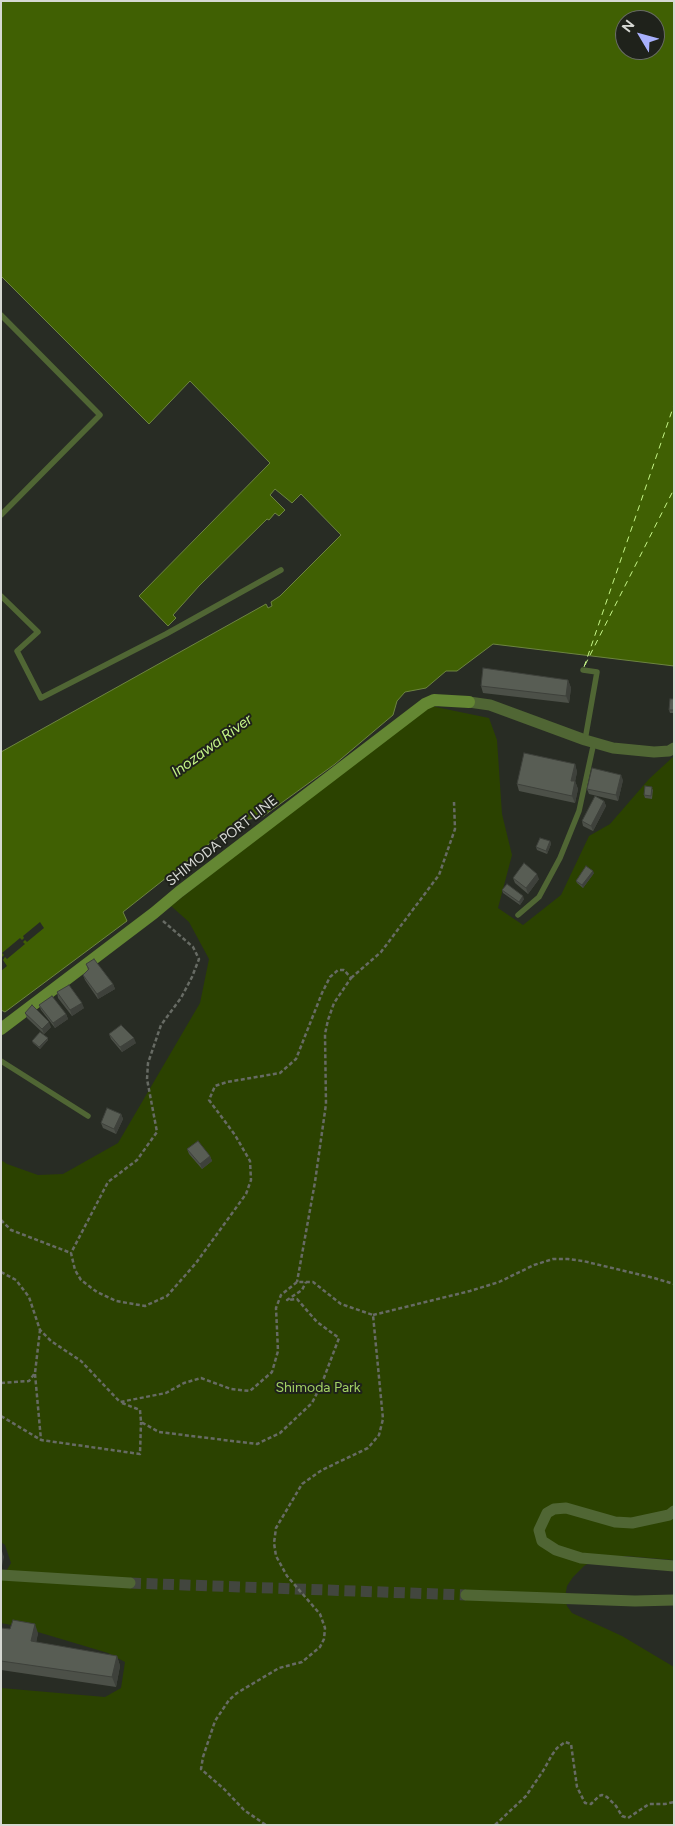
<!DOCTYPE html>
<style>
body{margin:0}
#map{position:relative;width:675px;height:1826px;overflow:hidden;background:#282c24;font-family:Figtree,sans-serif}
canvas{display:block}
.frame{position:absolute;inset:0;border:2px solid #d6d8d3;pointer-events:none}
.north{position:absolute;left:615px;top:10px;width:50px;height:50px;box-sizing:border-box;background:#1f221b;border:1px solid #686b65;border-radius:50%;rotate:307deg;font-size:14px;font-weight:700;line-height:20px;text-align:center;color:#d6d8d3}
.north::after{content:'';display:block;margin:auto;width:18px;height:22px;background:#a8b0fc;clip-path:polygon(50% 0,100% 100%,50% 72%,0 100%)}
</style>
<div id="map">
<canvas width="675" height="1826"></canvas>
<div class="frame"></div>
<div class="north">N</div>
</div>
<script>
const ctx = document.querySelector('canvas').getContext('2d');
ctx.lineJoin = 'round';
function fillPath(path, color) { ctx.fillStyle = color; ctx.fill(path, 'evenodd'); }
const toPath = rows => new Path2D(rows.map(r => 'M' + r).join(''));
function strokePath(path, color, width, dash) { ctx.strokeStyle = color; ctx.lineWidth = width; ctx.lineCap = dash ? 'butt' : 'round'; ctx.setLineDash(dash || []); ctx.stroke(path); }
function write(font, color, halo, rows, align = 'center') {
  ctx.font = font + ' Figtree,sans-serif'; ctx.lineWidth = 4; ctx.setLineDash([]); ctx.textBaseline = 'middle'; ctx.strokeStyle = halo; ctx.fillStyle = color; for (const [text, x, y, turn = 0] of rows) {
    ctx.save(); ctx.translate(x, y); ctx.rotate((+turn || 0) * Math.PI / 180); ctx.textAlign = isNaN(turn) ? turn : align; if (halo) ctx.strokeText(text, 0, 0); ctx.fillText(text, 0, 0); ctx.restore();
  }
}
fillPath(toPath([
 [431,706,489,718,497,740,502,814,512,855,498,908,523,925,561,895,589,836,610,824,649,779,674,756,674,1560,626,1556,597,1559,584,1566,573,1577,567,1586,565,1597,567,1606,572,1613,622,1636,674,1667,674,1825,1,1825,1,1688,105,1697,121,1688,125,1662,108,1653,21,1627,1,1623,1,1580,11,1563,5,1545,1,1542,1,1160,7,1164,38,1175,63,1174,118,1143,200,1003,209,959,189,922,171,906,298,806]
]), '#2b4200');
const water = toPath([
 [1,1,674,1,674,666,493,644,457,671,446,671,426,688,405,692,397,701,393,715,335,764,262,817,238,821,123,912,127,921,5,1012,1,1010,1,752,266,604,268,608,272,606,271,602,280,596,341,535,301,494,292,503,275,489,270,495,285,510,279,516,275,513,269,520,267,519,199,586,173,615,176,618,168,626,139,596,270,463,190,381,149,424,1,276,1,1],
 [625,20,655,20,655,50,625,50,625,20]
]);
fillPath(water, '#406003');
strokePath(water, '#6d8441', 1);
fillPath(toPath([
 [40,922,44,928,27,942,25,940,23,942,25,944,7,959,5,957,3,960,7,966,1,971,1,958,4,955,2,953,20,938,22,940,24,938,23,936]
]), '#282c24');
strokePath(toPath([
 [585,665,674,489],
 [584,667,674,405]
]), '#c5f588', 1, [6, 5]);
strokePath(toPath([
 [130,1583,466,1595]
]), '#42463e', 11, [11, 5.5]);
strokePath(toPath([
 [163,921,193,947,199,959,192,977,181,998,161,1025,148,1063,147,1079,157,1132,137,1160,108,1182,71,1253,75,1270,81,1280,97,1292,116,1301,145,1306,167,1296,196,1263,246,1194,251,1180,250,1161,235,1135,209,1100,215,1086,227,1082,280,1073,296,1059,322,993,330,977,338,970,344,970,351,978,334,1003,328,1020,325,1034,326,1104,315,1182,297,1282],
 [351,978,381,952,439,875,455,829,454,802],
 [1,1220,11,1230,71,1253],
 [1,1272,16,1280,29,1297,40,1330,51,1341,81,1361,120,1402,166,1393,184,1383,201,1378,231,1389,250,1391,272,1372,278,1351,276,1308,281,1295,297,1282,313,1282,341,1304,373,1315,383,1419,379,1435,368,1448,322,1470,302,1484,276,1528,274,1543,276,1556,287,1576,320,1614,325,1628,324,1639,320,1647,302,1662,279,1668,237,1693,229,1700,215,1721,203,1757,201,1769,224,1789,244,1810,266,1825],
 [373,1315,470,1291,499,1282,534,1265,553,1259,568,1259,583,1261,654,1278,674,1284],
 [35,1374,41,1440],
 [1,1383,29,1381,35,1373,40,1330],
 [122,1403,140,1410,141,1422,159,1432,257,1444,280,1433,312,1403,322,1383,339,1338,317,1322,297,1299,287,1300,302,1290,306,1282],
 [1,1416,41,1440,140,1454,141,1422],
 [495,1825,526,1796,543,1771,552,1755,557,1748,565,1742,571,1744,577,1787,585,1803,591,1804,599,1796,602,1795,607,1797,616,1806,622,1816,628,1818,649,1804,665,1804,674,1802]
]), '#676b64', 2.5, [4, 2.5]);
strokePath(toPath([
 [1,315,100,415,1,515],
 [1,596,38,632,17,651,41,698,166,634,281,570],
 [583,670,597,672,585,740],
 [518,915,539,897,560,858,579,811,594,742],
 [1,1061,88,1116]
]), '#506634', 5.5);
strokePath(toPath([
 [469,702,490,705,585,740,613,748,654,752,669,751,674,748],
 [674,1511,669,1515,632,1523,615,1522,566,1508,554,1509,547,1513,539,1530,542,1541,556,1550,581,1558,674,1566],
 [1,1575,130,1583],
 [466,1595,635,1601,674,1600]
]), '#506634', 11);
strokePath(toPath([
 [1,1029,154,913,179,892,425,704,434,700,469,702]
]), '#648733', 12);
fillPath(toPath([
 [568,680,571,688,569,703,483,693,481,686],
 [674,699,674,713,670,713,669,710],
 [575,764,577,772,575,781,578,789,575,803,519,791,517,784],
 [623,780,618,801,589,794,587,789],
 [653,789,652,799,645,798,644,795],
 [604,801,606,806,593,831,583,826,582,821],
 [550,841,551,844,547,854,537,850,536,847],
 [594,873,583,888,577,883,576,881],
 [513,878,539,879,528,894,515,883],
 [502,890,524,899,520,905,503,893],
 [86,964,113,984,115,989,98,999,85,980,83,975,88,970],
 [57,992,84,1008,72,1016,58,998],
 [39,1005,66,1014,68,1019,55,1028,41,1010],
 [25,1013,51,1027,44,1034,27,1018],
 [109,1034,136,1043,122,1052,111,1039],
 [48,1040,40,1049,33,1043,32,1041],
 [121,1114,123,1119,116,1134,103,1128,101,1123],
 [187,1149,210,1156,212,1161,202,1169,189,1154],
 [1,1628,38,1633,36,1642,117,1656,120,1666,116,1687,1,1670]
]), '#4c5048');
fillPath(toPath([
 [568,680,571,688,569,703,566,696],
 [575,764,577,772,574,788,571,781],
 [621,775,623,780,618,801,616,795],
 [575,781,578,789,575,803,572,796],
 [604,801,606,806,593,831,591,826],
 [550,841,551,844,547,854,546,851],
 [593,871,594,873,583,888,582,885],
 [537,874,539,879,528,894,526,888],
 [523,896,524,899,520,905,519,902],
 [113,984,115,989,98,999,97,994],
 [82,1003,84,1008,72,1016,70,1010],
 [66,1014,68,1019,55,1028,53,1023],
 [49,1022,51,1027,44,1034,42,1029],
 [48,1038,48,1040,40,1049,39,1047],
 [134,1038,136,1043,122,1052,120,1047],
 [121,1114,123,1119,116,1134,114,1129],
 [210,1156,212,1161,202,1169,200,1164],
 [1,1548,4,1557,2,1566,1,1564],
 [35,1624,38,1633,35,1650,31,1641],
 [117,1656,120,1666,116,1687,112,1677]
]), '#3e413b');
const building = toPath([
 [483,668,568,680,566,696,481,686,483,668],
 [670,699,674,699,674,710,669,710,670,699],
 [524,753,575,764,571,781,575,781,572,796,517,784,524,753],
 [592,768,621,775,616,795,587,789,592,768],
 [645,786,652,787,651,796,644,795,645,786],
 [595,796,604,801,591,826,582,821,595,796],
 [540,838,550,841,546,851,536,847,540,838],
 [524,863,537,874,526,888,513,878,524,863],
 [586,866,593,871,582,885,576,881,586,866],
 [507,884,523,896,519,902,502,890,507,884],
 [94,959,113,984,97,994,83,975,89,969,86,964,94,959],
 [69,985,82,1003,70,1010,57,992,69,985],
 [52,996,66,1014,53,1023,39,1005,52,996],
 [32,1005,49,1022,42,1029,25,1013,32,1005],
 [121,1025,134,1038,120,1047,109,1034,121,1025],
 [40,1032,48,1038,39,1047,32,1041,40,1032],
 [107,1108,121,1114,114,1129,101,1123,107,1108],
 [198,1141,210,1156,200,1164,187,1149,198,1141],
 [13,1620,35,1624,31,1641,117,1656,112,1677,1,1661,1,1628,10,1629,13,1620]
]);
fillPath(building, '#585d54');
strokePath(building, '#3e413b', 1);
write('14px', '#d6d8d3', '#1f221b', [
 ["SHIMODA PORT LINE",222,841,-38]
]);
write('14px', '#a2d065', '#1f221b', [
 ["Shimoda Park",318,1388]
]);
write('italic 15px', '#c5f588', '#1f221b', [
 ["Inozawa River",212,746,-36]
]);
</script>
